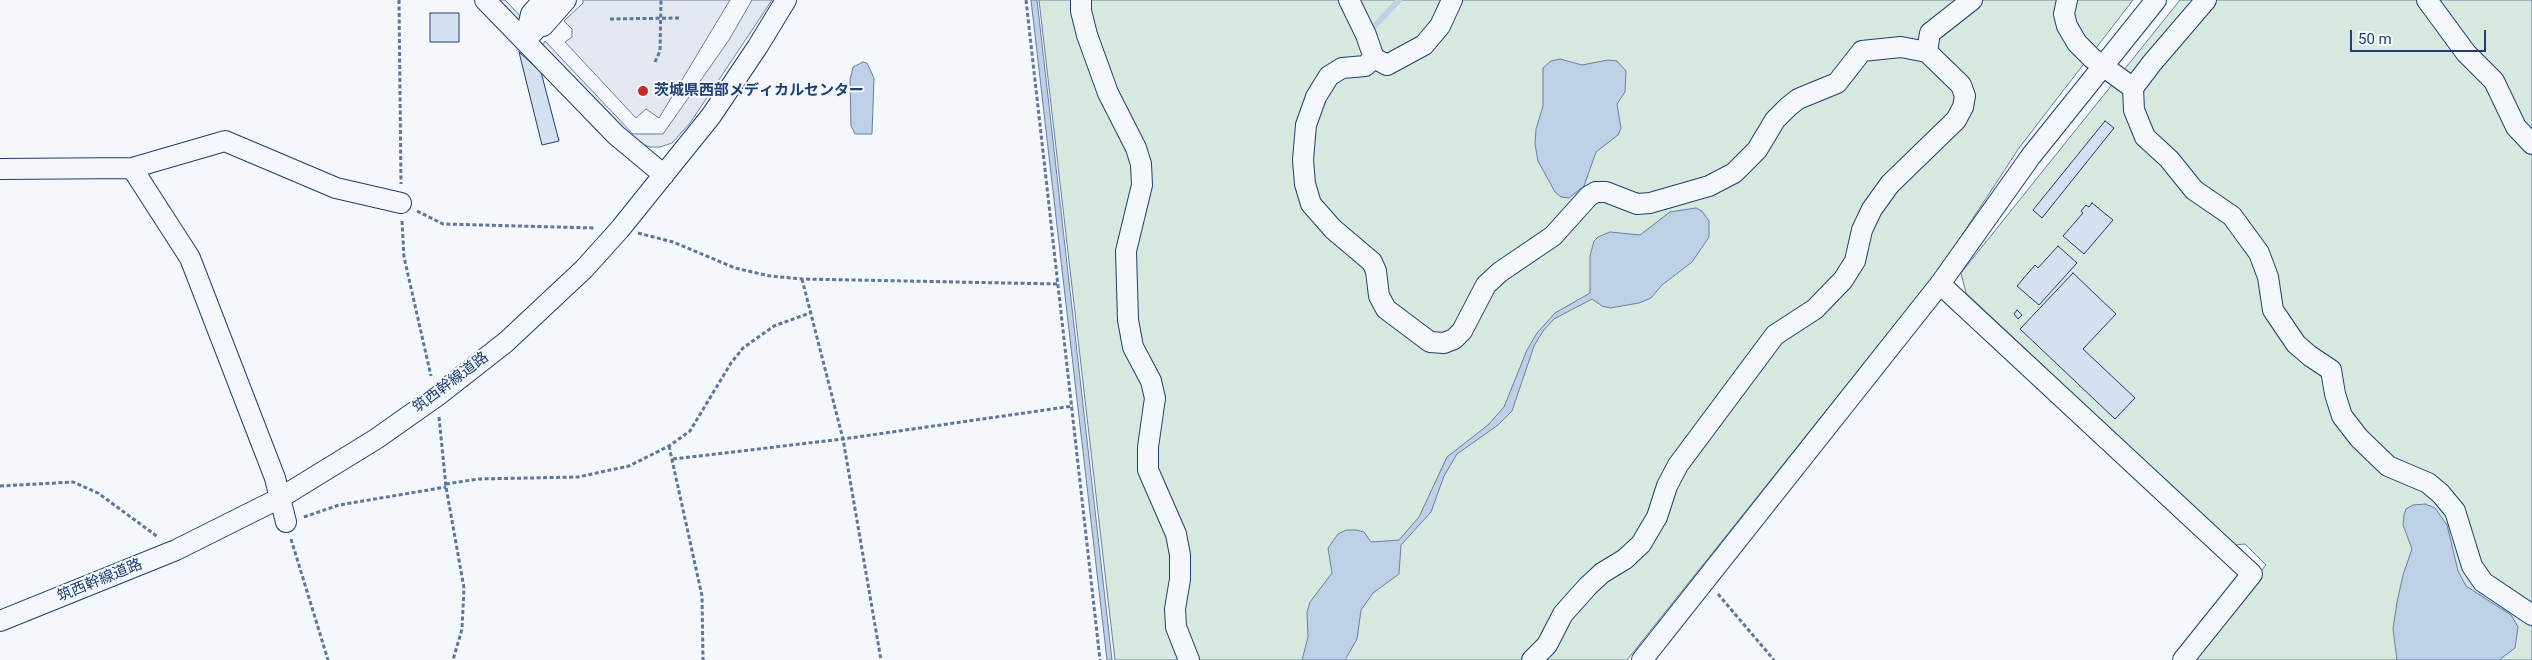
<!DOCTYPE html>
<meta charset="utf-8">
<style>
body{margin:0}
#map{position:relative;width:2532px;height:660px;overflow:hidden;background:#f4f7fb;font-family:Roboto,sans-serif}
canvas{display:block}
.scale{position:absolute;left:2350px;top:30px;width:136px;height:22px;box-sizing:border-box;border:2px solid #1d3f73;border-top:0;padding-left:6px;font-size:15px;line-height:18px;white-space:nowrap;color:#1d3f73;-webkit-text-stroke:4px #f4f7fb;paint-order:stroke}
</style>
<div id="map">
<canvas width="2532" height="660"></canvas>
<div class="scale">50 m</div>
</div>
<script>
const ctx = document.querySelector('canvas').getContext('2d');
ctx.lineJoin = 'round';
function fillPath(path, color) { ctx.fillStyle = color; ctx.fill(path, 'evenodd'); }
const toPath = rows => new Path2D(rows.map(r => 'M' + r).join(''));
function strokePath(path, color, width, dash) { ctx.strokeStyle = color; ctx.lineWidth = width; ctx.lineCap = dash ? 'butt' : 'round'; ctx.setLineDash(dash || []); ctx.stroke(path); }
function write(font, color, halo, rows, align = 'center') {
  ctx.font = font + ' Roboto,"Noto Sans JP",sans-serif'; ctx.lineWidth = 4; ctx.setLineDash([]); ctx.textBaseline = 'middle'; ctx.strokeStyle = halo; ctx.fillStyle = color; for (const [text, x, y, turn = 0] of rows) {
    ctx.save(); ctx.translate(x, y); ctx.rotate((+turn || 0) * Math.PI / 180); ctx.textAlign = isNaN(turn) ? turn : align; if (halo) ctx.strokeText(text, 0, 0); ctx.fillText(text, 0, 0); ctx.restore();
  }
}
const green = toPath([
 [1039,0,2133,0,2019,148,1943,264,1627,660,1115,660,1039,0],
 [2180,0,2532,0,2532,660,2191,660,2266,565,2245,544,2234,545,1966,293,1961,273,2180,0]
]);
fillPath(green, '#d7e8df');
strokePath(green, '#687fa3', 1);
const parking = toPath([
 [496,0,505,0,525,21,521,23,496,0],
 [583,0,730,0,659,118,646,109,636,118,565,42,572,37,572,29,564,21,583,3,583,0],
 [752,0,772,0,690,123,672,143,660,147,650,147,634,141,543,45,545,41,633,134,663,134,729,40,752,0]
]);
fillPath(parking, '#e3e8f0');
strokePath(parking, '#687fa3', 1);
const water = toPath([
 [1031,0,1037,0,1112,660,1107,660,1031,0],
 [1560,59,1582,65,1608,60,1617,61,1626,71,1625,92,1617,104,1621,128,1618,135,1596,152,1584,186,1569,198,1561,197,1555,192,1538,161,1535,144,1536,129,1543,106,1543,68,1551,61,1560,59],
 [863,62,867,63,874,78,872,134,855,134,851,126,850,80,853,67,863,62],
 [1696,208,1702,211,1709,221,1709,237,1692,262,1662,285,1651,298,1639,303,1610,308,1602,306,1592,299,1554,319,1543,331,1534,346,1512,411,1498,425,1457,454,1444,476,1431,512,1401,545,1399,574,1373,593,1361,610,1357,639,1345,660,1302,660,1308,637,1307,612,1310,602,1332,573,1328,548,1338,534,1346,530,1356,530,1364,532,1371,542,1399,540,1419,517,1447,457,1488,425,1504,407,1527,350,1537,333,1555,313,1590,293,1590,256,1594,241,1598,237,1610,232,1640,235,1670,212,1696,208],
 [2425,504,2435,508,2447,525,2458,571,2466,586,2511,615,2518,627,2515,648,2499,660,2397,660,2393,629,2397,602,2403,575,2412,549,2403,525,2404,515,2406,509,2413,505,2425,504]
]);
fillPath(water, '#bed0e5');
strokePath(water, '#687fa3', 1);
strokePath(toPath([
 [1370,31,1399,0]
]), '#bed0e5', 5.5);
const building = toPath([
 [430,13,459,13,459,42,430,42,430,13],
 [519,52,541,72,559,141,542,145,519,52],
 [2105,121,2114,128,2042,218,2033,210,2105,121],
 [2092,203,2113,220,2084,254,2063,236,2083,213,2081,211,2086,205,2089,207,2092,203],
 [2058,246,2077,263,2039,305,2017,286,2035,265,2038,268,2058,246],
 [2073,273,2116,314,2083,349,2135,398,2115,419,2020,329,2073,273],
 [2017,310,2022,315,2018,319,2014,314,2017,310]
]);
fillPath(building, '#d5e0f0');
strokePath(building, '#1d3f73', 1);
const minor = toPath([
 [485,0,616,135,664,175],
 [1081,0,1081,11,1087,35,1108,93,1136,148,1141,164,1142,185,1126,251,1128,320,1133,347,1151,381,1155,398,1148,447,1148,470,1176,534,1180,555,1180,579,1175,609,1176,627,1189,660],
 [1349,0,1366,35,1374,58,1387,65,1424,45,1440,26,1452,0],
 [2067,0,2064,14,2067,26,2077,43,2092,58,2133,88],
 [2206,0,2152,63,2133,88,2134,110,2145,137,2169,159,2194,190,2232,216,2259,253,2268,277,2273,310,2296,344,2310,356,2331,370,2335,394,2342,416,2359,438,2388,466,2428,483,2441,494,2455,511,2472,566,2483,582,2532,615],
 [2427,0,2466,53,2494,81,2516,127,2532,144],
 [525,41,538,27,543,26,566,0],
 [525,41,531,14,543,0],
 [1927,52,1930,33,1972,0],
 [1374,58,1365,66,1342,68,1329,76,1316,97,1306,125,1303,160,1305,184,1311,204,1333,229,1372,262,1376,271,1379,296,1386,309,1430,342,1444,343,1454,339,1462,331,1486,285,1500,272,1553,236,1589,196,1596,192,1606,192,1637,204,1650,203,1709,186,1734,173,1757,150,1775,120,1788,107,1798,99,1837,83,1862,51,1901,47,1927,52,1961,85,1965,96,1963,107,1956,120,1890,184,1872,209,1862,230,1855,261,1843,280,1815,309,1775,335,1678,465,1667,486,1657,517,1641,544,1625,559,1602,573,1588,586,1563,614,1547,645,1532,660],
 [132,168,190,258,275,478,286,522],
 [0,169,132,168,225,141,336,188,401,203],
 [1940,284,2252,574,2183,660],
 [0,621,176,550,280,498,376,439,437,396,506,342,584,269,620,229,711,116,758,46,786,0],
 [1642,660,1940,284,2031,156,2156,0]
]);
strokePath(minor, '#1d3f73', 22);
strokePath(toPath([
 [399,0,401,184],
 [1026,0,1100,660],
 [610,19,679,18],
 [655,62,660,51,661,0],
 [417,211,443,224,595,228],
 [402,221,404,257,431,376],
 [638,233,673,242,735,268,770,276,802,279,1058,284],
 [802,279,843,439,881,660],
 [439,417,446,487,464,588,462,629,453,660],
 [669,446,702,596,703,660],
 [673,459,843,439,1073,406],
 [446,484,478,479,578,477,629,466,669,446,690,431,731,363,743,348,774,326,810,313],
 [0,486,73,482,98,493,158,537],
 [304,517,339,505,446,487],
 [291,539,328,660],
 [1718,594,1774,660]
]), '#5e769c', 3, [4, 2.5]);
strokePath(minor, '#f4f7fb', 20);
for (const [x, y, r, color] of [
 [643,91,6,"#c62828"]
]) { const dot = new Path2D(); dot.arc(x, y, r, 0, 2 * Math.PI); ctx.fillStyle = color; ctx.fill(dot); strokePath(dot, '#f4f7fb', 2); }
write('bold 15px', '#1d3f73', '#f4f7fb', [
 ["茨城県西部メディカルセンター",654,91]
], 'left');
write('15px', '#1d3f73', '#f4f7fb', [
 ["筑西幹線道路",451,383,-37],
 ["筑西幹線道路",100,581,-22]
]);
</script>
